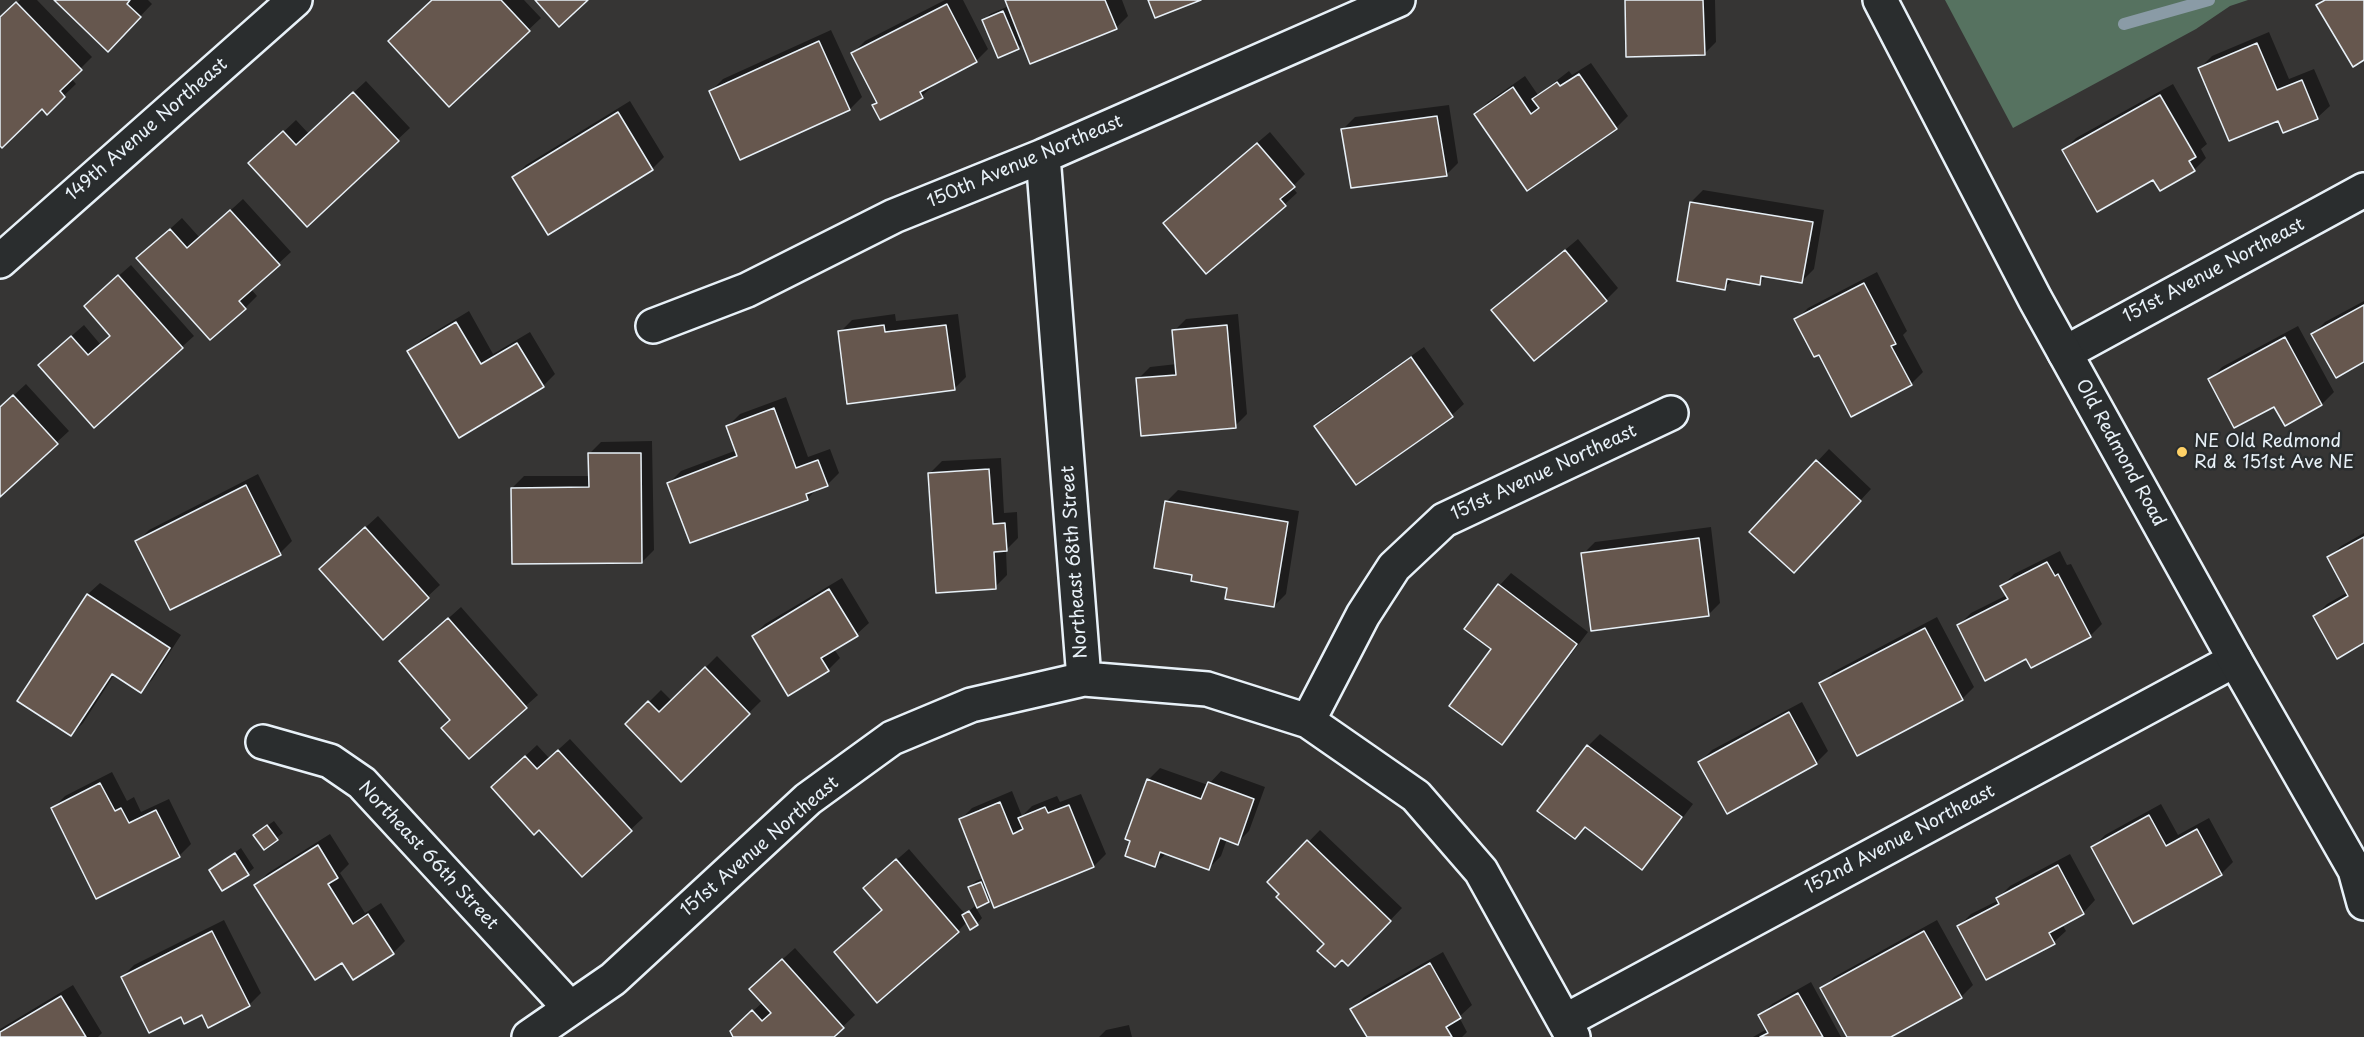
<!DOCTYPE html>
<style>
body{margin:0}
canvas{display:block;background:#363534}
</style>
<canvas width="2364" height="1037"></canvas>
<script>
const ctx = document.querySelector('canvas').getContext('2d');
ctx.lineJoin = 'round';
function fillPath(path, color) { ctx.fillStyle = color; ctx.fill(path, 'evenodd'); }
const toPath = rows => new Path2D(rows.map(r => 'M' + r).join(''));
function strokePath(path, color, width, dash) { ctx.strokeStyle = color; ctx.lineWidth = width; ctx.lineCap = dash ? 'butt' : 'round'; ctx.setLineDash(dash || []); ctx.stroke(path); }
function write(font, color, halo, rows, align = 'center') {
  ctx.font = font + ' "Playpen Sans",sans-serif'; ctx.lineWidth = 5; ctx.setLineDash([]); ctx.textBaseline = 'middle'; ctx.strokeStyle = halo; ctx.fillStyle = color; for (const [text, x, y, turn = 0] of rows) {
    ctx.save(); ctx.translate(x, y); ctx.rotate((+turn || 0) * Math.PI / 180); ctx.textAlign = isNaN(turn) ? turn : align; if (halo) ctx.strokeText(text, 0, 0); ctx.fillText(text, 0, 0); ctx.restore();
  }
}
fillPath(toPath([
 [1945,0,2248,0,2230,6,2196,29,2013,128]
]), '#567260');
fillPath(toPath([
 [20,0,37,0,92,57,71,78,76,84,47,112,42,107,0,144,0,16,2,18],
 [56,0,148,0,152,4,108,50],
 [434,0,524,0,541,18,449,105],
 [945,0,963,0,988,49,976,61,934,85,922,96,874,106,878,102,853,53,865,41],
 [1006,0,1122,0,1128,16,1116,28,1023,43,1018,48,984,20,990,14,1009,6],
 [1626,0,1715,0,1716,42,1704,54],
 [831,30,862,97,850,109,741,158,711,91,723,79],
 [2269,32,2289,79,2314,69,2330,106,2318,117,2284,131,2278,119,2200,68,2212,56],
 [1591,63,1628,116,1616,128,1476,114,1488,102,1525,76,1538,95,1569,71,1572,75],
 [366,81,410,128,307,224,262,152,296,120,309,134],
 [2173,84,2207,144,2201,149,2206,158,2194,170,2154,178,2064,150,2076,138],
 [630,101,664,157,652,169,514,177,526,165],
 [1449,105,1458,163,1446,175,1343,129,1355,117],
 [1270,132,1305,174,1292,187,1297,193,1285,204,1206,272,1177,211],
 [1703,190,1824,210,1814,269,1802,281,1767,276,1759,283,1734,279,1724,288,1691,202],
 [243,199,291,252,251,289,257,296,245,308,150,247,182,218,200,238],
 [1578,239,1618,288,1606,300,1493,310],
 [131,265,194,336,94,426,52,353,84,325,100,344,111,335,98,294],
 [1877,272,1907,331,1903,335,1923,372,1911,384,1820,353,1796,320,1808,308],
 [2364,301,2364,361,2313,334,2325,322],
 [469,311,493,354,530,332,555,374,543,386,409,352,421,340],
 [895,314,896,321,958,314,966,377,954,389,840,332,852,320],
 [1238,314,1247,414,1235,426,1138,379,1150,367,1177,364,1174,331,1186,319],
 [2298,326,2334,392,2322,404,2286,424,2275,405,2210,379,2222,367],
 [1424,347,1464,404,1452,415,1316,426,1328,414],
 [26,384,69,431,0,495,0,408],
 [786,397,808,457,830,449,839,473,827,485,817,489,807,499,669,483,681,471,737,450,728,426,740,414],
 [652,441,654,550,642,562,512,488,524,476,590,476,589,454,601,442],
 [1829,449,1871,489,1806,559,1752,531],
 [1001,458,1004,513,1017,512,1018,538,1006,550,1007,575,995,587,930,473,942,461],
 [258,474,292,541,280,553,137,542,149,530],
 [1178,490,1299,511,1286,594,1274,606,1229,587,1166,502],
 [378,516,440,585,383,638,333,557],
 [1711,527,1720,603,1708,615,1583,554,1595,542],
 [2364,533,2364,642,2315,616,2327,604,2348,592,2329,558,2341,546],
 [2060,551,2067,565,2071,564,2102,624,2090,636,2027,657,1959,625,1971,613,2007,595,2002,586,2014,574],
 [1511,573,1588,632,1513,731,1501,743,1493,649,1500,585],
 [842,578,869,623,857,634,834,649,840,658,828,670,753,636,765,624],
 [100,583,181,635,152,680,140,692,114,675,83,723,71,735,19,700,88,594],
 [461,607,538,695,469,757,452,719,413,650],
 [1937,617,1974,687,1962,699,1821,684,1833,672],
 [717,656,761,701,681,780,627,724,661,690,672,701],
 [1802,702,1828,751,1816,763,1700,762,1712,750],
 [1600,734,1693,804,1654,856,1642,868,1586,826,1575,837,1588,746],
 [570,739,643,818,582,875,505,775,537,745,549,758],
 [1160,768,1208,785,1221,771,1265,787,1249,831,1237,843,1227,839,1221,856,1209,868,1167,853,1154,865,1148,780],
 [112,772,127,801,134,797,141,812,169,799,191,844,179,856,53,808,65,796],
 [1012,791,1022,816,1032,806,1057,796,1060,802,1081,794,1106,854,1094,866,991,898,975,906,977,905,970,887,976,881,984,878,960,820,972,808],
 [2161,804,2178,835,2209,818,2233,862,2222,873,2133,921,2093,847,2105,835],
 [274,821,283,833,264,848,261,830],
 [1320,830,1402,908,1348,964,1270,882],
 [330,834,349,864,340,873,365,913,381,903,405,941,393,953,342,961,256,885,268,873],
 [241,848,254,868,248,873,211,870],
 [909,849,965,914,975,906,982,918,977,924,967,922,958,931,836,952,883,909,877,877],
 [2070,854,2095,900,2084,912,2062,924,2066,931,2054,942,1959,926,1971,914,1999,900,1998,898,2010,886],
 [224,920,261,993,249,1005,181,1015,122,977,134,965],
 [1937,920,1973,985,1961,997,1888,1037,1849,1037,1822,989,1834,977],
 [795,948,855,1015,832,1037,734,1037,744,1019,763,1002,763,977],
 [1443,952,1472,1005,1459,1017,1467,1032,1462,1037,1368,1037,1352,1009,1364,997],
 [1811,982,1841,1037,1753,1037,1767,1029,1760,1016,1772,1004],
 [73,985,102,1033,98,1037,0,1037,0,1029],
 [1129,1025,1132,1037,1099,1037,1106,1030]
]), '#0007');
strokePath(toPath([
 [2124,24,2209,0]
]), '#8a9ba6', 12);
const building = toPath([
 [54,0,130,0,127,4,141,17,108,52,54,0],
 [432,0,501,0,530,31,449,107,388,41,432,0],
 [535,0,588,0,559,27,535,0],
 [1005,0,1105,0,1117,29,1030,64,1005,0],
 [1148,0,1201,0,1155,18,1148,0],
 [1625,0,1703,0,1705,55,1626,57,1625,0],
 [2325,0,2364,0,2364,60,2353,67,2316,5,2325,0],
 [16,2,82,70,60,91,65,97,47,115,42,109,2,148,0,146,0,17,16,2],
 [947,4,977,62,920,92,923,98,880,120,872,105,877,103,851,53,947,4],
 [1003,11,1019,49,998,58,982,20,1003,11],
 [819,41,850,110,740,160,709,91,819,41],
 [2257,43,2277,90,2302,80,2318,119,2283,133,2278,121,2229,141,2198,68,2257,43],
 [1579,74,1617,129,1527,191,1474,114,1513,87,1531,114,1539,108,1532,99,1557,82,1560,86,1579,74],
 [353,92,399,141,307,227,248,163,283,131,296,145,353,92],
 [2160,95,2196,157,2189,161,2195,171,2160,191,2153,180,2097,212,2062,150,2160,95],
 [618,112,653,170,548,235,512,177,618,112],
 [1437,116,1447,176,1351,188,1341,129,1437,116],
 [1257,143,1295,187,1280,199,1286,206,1206,274,1163,223,1257,143],
 [1690,202,1813,222,1802,283,1761,276,1760,285,1727,279,1725,290,1677,281,1690,202],
 [230,210,280,265,239,301,246,309,210,340,136,258,170,229,187,248,230,210],
 [1565,250,1607,301,1534,361,1491,310,1565,250],
 [118,275,183,348,94,428,38,365,71,336,88,355,110,336,84,306,118,275],
 [1864,283,1896,344,1891,346,1912,385,1851,417,1819,355,1814,357,1794,319,1864,283],
 [2364,305,2364,362,2336,378,2311,334,2364,305],
 [456,322,481,364,517,343,544,387,459,438,407,351,456,322],
 [884,325,885,332,946,325,955,390,847,404,838,331,884,325],
 [1227,325,1236,428,1141,436,1136,378,1176,375,1172,330,1227,325],
 [2285,337,2322,405,2285,426,2274,407,2234,428,2208,379,2285,337],
 [1411,357,1453,417,1356,485,1314,426,1411,357],
 [13,395,58,444,0,497,0,407,13,395],
 [774,408,796,468,818,460,828,486,806,494,808,500,690,543,667,483,737,456,726,426,774,408],
 [588,453,641,453,642,563,512,564,511,488,589,487,588,453],
 [1816,460,1861,501,1794,573,1749,532,1816,460],
 [989,469,993,524,1005,523,1007,551,994,552,996,589,936,593,928,473,989,469],
 [246,485,281,555,170,610,135,541,246,485],
 [1165,501,1288,522,1274,607,1225,599,1227,588,1191,581,1192,575,1154,568,1165,501],
 [365,527,429,598,383,640,319,569,365,527],
 [2364,537,2364,643,2337,659,2313,616,2348,596,2327,557,2364,537],
 [1699,538,1709,616,1591,631,1581,553,1699,538],
 [2047,562,2055,576,2058,574,2091,637,2031,668,2026,659,1985,681,1957,625,2008,599,2000,586,2047,562],
 [1498,584,1577,644,1502,745,1449,706,1491,649,1464,629,1498,584],
 [829,589,858,636,821,658,829,671,788,696,752,636,829,589],
 [87,594,170,648,141,693,112,674,71,736,17,701,87,594],
 [448,618,527,708,469,759,441,728,450,720,399,661,448,618],
 [1925,628,1963,700,1857,756,1819,683,1925,628],
 [705,667,750,714,681,782,625,724,648,701,659,712,705,667],
 [1789,712,1817,764,1727,814,1698,762,1789,712],
 [1587,745,1682,817,1642,870,1585,827,1575,839,1537,811,1587,745],
 [558,750,632,831,582,877,539,830,534,835,491,787,525,756,537,769,558,750],
 [1147,779,1201,799,1208,782,1254,799,1238,845,1220,838,1209,870,1160,852,1155,867,1125,856,1130,841,1125,839,1147,779],
 [100,783,115,811,121,808,129,823,156,810,180,857,96,899,51,808,100,783],
 [1000,802,1013,834,1023,829,1018,818,1045,807,1048,813,1069,805,1094,867,994,908,959,819,1000,802],
 [2149,815,2166,846,2197,829,2222,875,2133,924,2091,847,2149,815],
 [267,825,278,840,264,850,253,835,267,825],
 [1307,840,1391,921,1348,966,1342,960,1335,967,1317,951,1324,944,1276,897,1279,894,1267,882,1307,840],
 [318,845,338,878,328,884,353,924,368,914,394,954,353,980,342,963,315,980,254,885,318,845],
 [235,853,249,875,222,891,209,870,235,853],
 [896,859,959,932,877,1003,834,952,882,910,863,888,896,859],
 [2058,865,2084,914,2049,933,2055,944,1986,980,1957,926,1999,904,1996,898,2058,865],
 [981,882,989,902,977,908,968,887,981,882],
 [969,911,978,925,970,930,962,915,969,911],
 [212,931,250,1006,208,1028,202,1015,184,1024,181,1017,149,1033,121,977,212,931],
 [1924,931,1962,998,1891,1037,1847,1037,1820,988,1924,931],
 [782,959,844,1028,834,1037,733,1037,730,1031,752,1010,762,1021,771,1013,749,989,782,959],
 [1430,963,1461,1018,1446,1027,1452,1037,1367,1037,1350,1009,1430,963],
 [1798,993,1823,1037,1760,1037,1768,1033,1758,1015,1798,993],
 [61,996,86,1037,0,1037,0,1032,61,996]
]);
fillPath(building, '#66574e');
strokePath(building, '#e8f1f8', 1.5);
const minor = toPath([
 [1043,156,1084,679],
 [0,261,295,0],
 [653,326,747,290,894,216,1043,156,1398,0],
 [2065,353,2364,190],
 [1308,721,1363,615,1394,567,1444,520,1671,413],
 [263,742,330,761,362,783,570,1008],
 [1565,1021,2235,660],
 [529,1037,613,979,808,799,892,738,971,705,1084,679,1207,689,1308,721,1416,796,1481,871,1573,1037]
]);
const secondary = toPath([
 [1880,0,2035,299,2235,660,2355,870,2364,903]
]);
strokePath(minor, '#e8f1f8', 38);
strokePath(secondary, '#e8f1f8', 38);
strokePath(minor, '#2a2d2e', 33);
strokePath(secondary, '#2a2d2e', 33);
for (const [x, y, r, color] of [
 [2182,452,6,"#ffd166"]
]) { const dot = new Path2D(); dot.arc(x, y, r, 0, 2 * Math.PI); ctx.fillStyle = color; ctx.fill(dot); strokePath(dot, '#2a2d2e', 2); }
write('18px', '#e8f1f8', '#2a2d2e', [
 ["149th Avenue Northeast",147,130,-41],
 ["150th Avenue Northeast",1025,162,-23],
 ["151st Avenue Northeast",2214,271,-28],
 ["Old Redmond Road",2120,453,61],
 ["151st Avenue Northeast",1544,473,-25],
 ["Northeast 68th Street",1075,562,-94],
 ["152nd Avenue Northeast",1900,840,-28],
 ["151st Avenue Northeast",760,847,-41],
 ["Northeast 66th Street",428,856,47]
]);
write('18px', '#e8f1f8', '#2a2d2e', [
 ["NE Old Redmond",2194,442],
 ["Rd & 151st Ave NE",2194,463]
], 'left');
</script>
